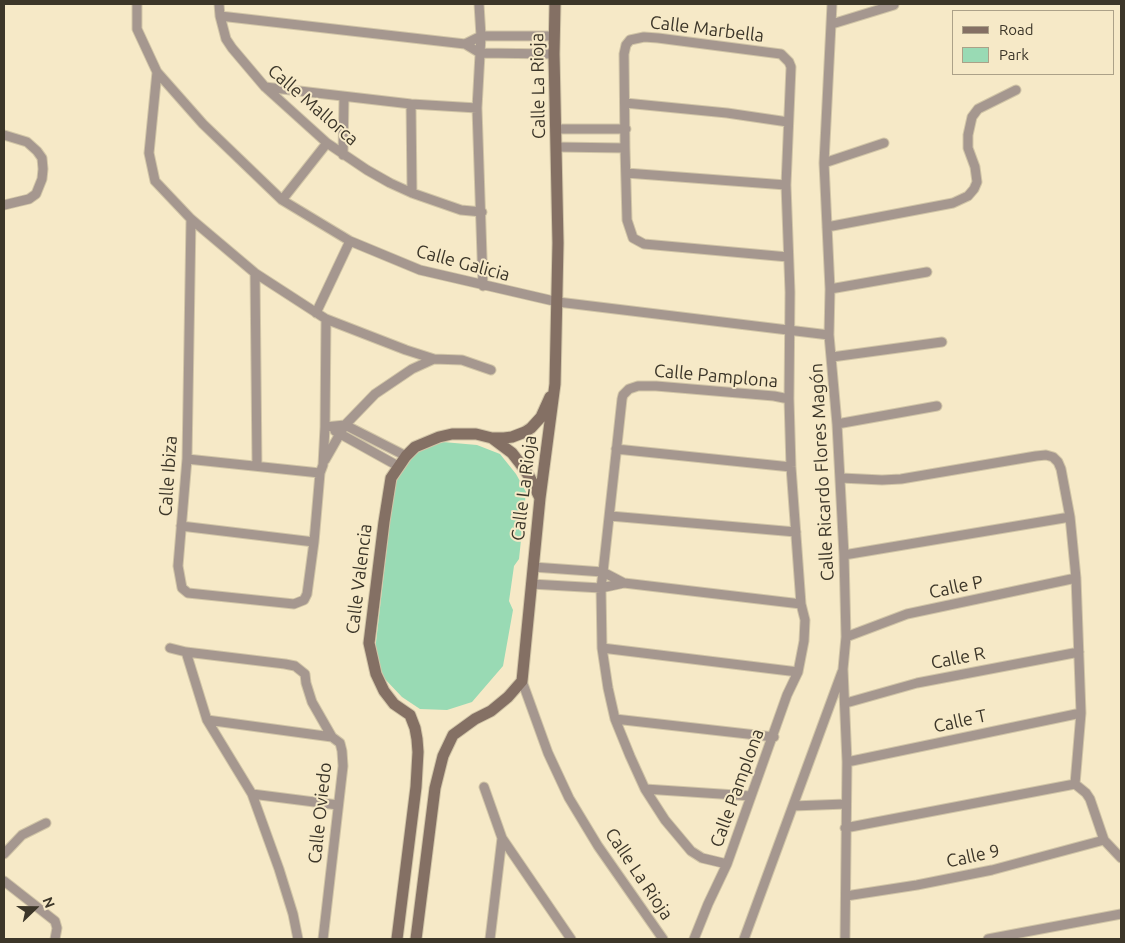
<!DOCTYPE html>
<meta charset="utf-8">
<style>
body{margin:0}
#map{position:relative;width:1125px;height:943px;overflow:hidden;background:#f6e9c7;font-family:Ubuntu,sans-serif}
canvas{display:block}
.frame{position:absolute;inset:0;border:5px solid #3c3629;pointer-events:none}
.legend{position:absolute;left:952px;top:10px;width:162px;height:65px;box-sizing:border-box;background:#f6e9c7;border:1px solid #aca188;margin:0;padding:6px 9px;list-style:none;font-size:15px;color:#3c3629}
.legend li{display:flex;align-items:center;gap:10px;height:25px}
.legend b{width:25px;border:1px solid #aca188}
.north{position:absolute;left:10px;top:883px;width:50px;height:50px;-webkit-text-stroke:4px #f6e9c7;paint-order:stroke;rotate:68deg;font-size:14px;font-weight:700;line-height:20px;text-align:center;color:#3c3629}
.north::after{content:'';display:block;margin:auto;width:18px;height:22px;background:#3c3629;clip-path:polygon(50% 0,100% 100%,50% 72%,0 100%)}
</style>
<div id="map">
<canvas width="1125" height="943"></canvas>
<div class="frame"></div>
<ul class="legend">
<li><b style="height:6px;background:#847064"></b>Road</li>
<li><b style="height:14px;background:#99dab4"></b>Park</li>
</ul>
<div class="north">N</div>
</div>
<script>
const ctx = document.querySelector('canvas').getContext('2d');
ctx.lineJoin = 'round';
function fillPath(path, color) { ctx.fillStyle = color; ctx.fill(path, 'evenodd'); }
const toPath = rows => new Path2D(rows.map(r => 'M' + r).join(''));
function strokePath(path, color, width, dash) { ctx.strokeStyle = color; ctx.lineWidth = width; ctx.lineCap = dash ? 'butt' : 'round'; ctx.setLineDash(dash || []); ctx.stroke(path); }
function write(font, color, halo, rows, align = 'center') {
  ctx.font = font + ' Ubuntu,sans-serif'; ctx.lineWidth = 4; ctx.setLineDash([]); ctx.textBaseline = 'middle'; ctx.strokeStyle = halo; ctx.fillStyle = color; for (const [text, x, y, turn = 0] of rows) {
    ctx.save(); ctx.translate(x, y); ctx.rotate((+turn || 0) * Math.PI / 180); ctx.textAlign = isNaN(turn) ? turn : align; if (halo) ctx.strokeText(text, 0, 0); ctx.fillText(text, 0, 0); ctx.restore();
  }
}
fillPath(toPath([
 [443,442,477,445,500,454,516,474,526,492,519,559,514,566,509,601,513,610,503,666,472,702,447,710,420,709,402,697,383,677,375,651,395,477,414,451]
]), '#99dab4');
const street = toPath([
 [137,4,137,29,157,72,149,153,155,181,191,219,255,273,326,319,406,350,434,359,462,360,491,370],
 [219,4,220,16,226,39,232,48,265,87,327,143,367,170,390,183,412,193,461,210,482,212],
 [479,4,481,36,477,108,483,286],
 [832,4,824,163,830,289,829,335,837,424,844,555,846,637,843,669,847,762,845,939],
 [220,16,465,44,480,53,554,54],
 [832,24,894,5],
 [465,44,481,36,554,36],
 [157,72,203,124,282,200,350,241,420,270,558,302,829,335],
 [265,87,411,104,477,108],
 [625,103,727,113,788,122],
 [411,104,412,193],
 [556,129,626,129],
 [4,135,27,142,37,151,42,158,43,169,42,179,36,194,29,199,4,205],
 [556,147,625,148],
 [343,155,344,97],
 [824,163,884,143],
 [626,173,786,185],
 [282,200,327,143],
 [191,219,187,459,178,566,182,588,188,593,294,604,304,600,307,594,314,542,320,473,323,465,325,427,326,319],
 [827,227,953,203,968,196,974,189,977,182,975,167,968,148,968,135,972,117,978,109,1016,90],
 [788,257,644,244,633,238,627,220,625,148,624,54,626,45,630,40,644,37,658,38,781,54,789,62,791,67,786,185,790,292,789,399],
 [255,273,257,466],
 [830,289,927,272],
 [316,313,350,241],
 [832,357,942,342],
 [837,424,937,406],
 [325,427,345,425,406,456],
 [335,431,398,466],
 [616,449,791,467],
 [187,459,320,473],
 [325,460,345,425,375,394,412,369,434,359],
 [841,478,882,480,901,479,1036,456,1046,455,1053,457,1058,462,1061,469,1070,517,1076,578,1081,713,1075,784,1086,793,1090,799,1104,840,1121,858],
 [610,516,796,532],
 [181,526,314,542],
 [844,555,1070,517],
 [533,567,603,572,624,583,801,604],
 [531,584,601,588,624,583],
 [846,637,907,614,1076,578],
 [170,648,186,652,285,664,295,666,305,674,306,683,312,702,332,737,340,743,342,751,343,766,323,939],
 [602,648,798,672],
 [186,652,207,720,252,794,279,869,293,914,298,939],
 [522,681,548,753,569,798,598,846,663,939],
 [846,703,917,683,1079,652],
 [615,719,774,737],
 [207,720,332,737],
 [847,762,1081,713],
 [484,787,502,838,571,939],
 [645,789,751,796],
 [252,794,338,805],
 [793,806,846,804],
 [845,828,1075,784],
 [4,854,22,835,46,823],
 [4,881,55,921,57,928,55,939],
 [846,896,917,885,992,870,1104,840],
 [490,939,502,838],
 [694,939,708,904,727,864,787,695,798,672,804,641,805,620,801,604,791,467,789,399,774,396,656,386,638,386,629,389,623,395,622,399,603,572,601,588,602,648,608,688,615,719,630,756,645,789,665,820,691,851,702,858,727,864],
 [744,939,842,672],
 [988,939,1121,914]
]);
const secondary = toPath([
 [492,438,512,453,519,462,529,476,540,498],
 [397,939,416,787,418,752,417,739,415,728,410,715,394,704,384,691,376,674,369,643,384,522,391,478,406,456,415,447,439,437,452,434,476,434,492,438,504,438,512,437,525,432,531,428,541,417,550,397],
 [416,939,435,788,443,756,453,735,475,719,491,711,508,697,522,681,540,498,555,384,558,243,554,54,555,4]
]);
strokePath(street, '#d1c5a7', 11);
strokePath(secondary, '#d1c5a7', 13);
strokePath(street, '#a5978f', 9);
strokePath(secondary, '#847064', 11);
write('18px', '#3c3629', '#f6e9c7', [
 ["Calle Marbella",707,29,7],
 ["Calle La Rioja",538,86,-91],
 ["Calle Mallorca",313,105,41],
 ["Calle Galicia",463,263,15],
 ["Calle Pamplona",716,376,5],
 ["Calle Ricardo Flores Magón",822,472,-93],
 ["Calle Ibiza",168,476,-86],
 ["Calle La Rioja",524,488,-83],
 ["Calle Valencia",359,579,-83],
 ["Calle P",956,587,-12],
 ["Calle R",958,658,-11],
 ["Calle T",960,721,-12],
 ["Calle Pamplona",737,788,-70],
 ["Calle Oviedo",320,813,-84],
 ["Calle 9",973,856,-12],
 ["Calle La Rioja",639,874,56]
]);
</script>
